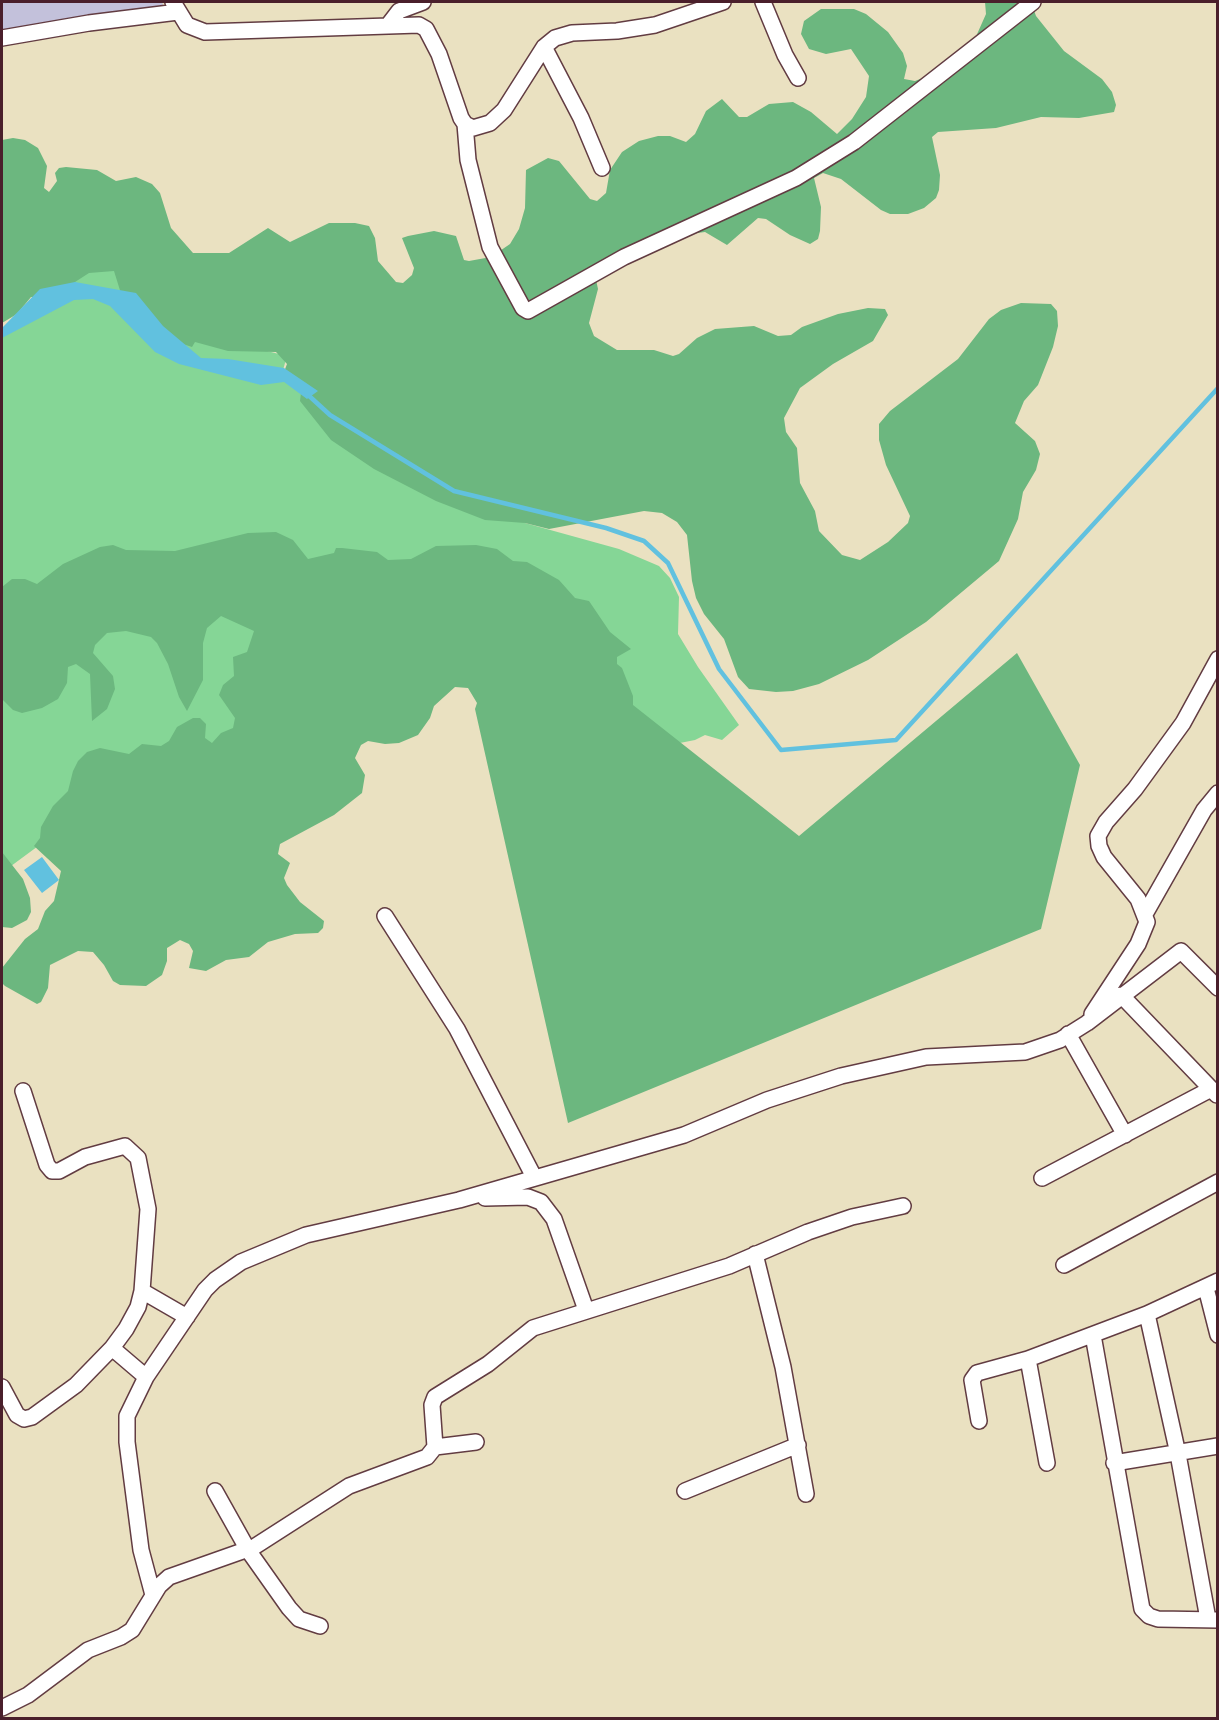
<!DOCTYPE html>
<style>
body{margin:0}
#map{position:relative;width:1219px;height:1720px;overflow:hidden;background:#eae1c1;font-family:"Architects Daughter",sans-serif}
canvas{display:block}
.frame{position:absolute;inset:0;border:3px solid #4a1f2b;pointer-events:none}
</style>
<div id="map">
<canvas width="1219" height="1720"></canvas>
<div class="frame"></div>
</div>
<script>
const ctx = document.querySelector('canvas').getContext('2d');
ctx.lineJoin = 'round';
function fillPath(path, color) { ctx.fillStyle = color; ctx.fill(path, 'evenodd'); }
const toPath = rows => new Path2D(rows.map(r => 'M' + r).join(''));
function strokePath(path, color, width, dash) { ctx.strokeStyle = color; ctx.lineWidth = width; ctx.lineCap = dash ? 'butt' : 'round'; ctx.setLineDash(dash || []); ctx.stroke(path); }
fillPath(toPath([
 [2,2,162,2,163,5,2,32]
]), '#c3c1db');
fillPath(toPath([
 [102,260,126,278,183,338,243,345,287,356,281,377,525,523,619,549,659,566,670,578,679,597,678,634,698,667,739,725,722,740,705,735,695,740,644,750,503,570,2,635,2,335,61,287],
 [68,596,211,608,276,626,238,740,49,838,7,869,2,863,2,684]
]), '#85d696');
fillPath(toPath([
 [985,2,1031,2,1036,16,1064,51,1102,79,1112,92,1116,105,1114,112,1079,118,1041,117,996,128,938,132,932,137,940,175,939,190,936,198,924,208,908,214,890,214,881,210,841,179,823,173,814,178,821,207,820,231,818,239,810,244,790,235,766,219,758,218,727,245,705,232,668,237,595,275,598,289,589,323,594,336,617,350,654,350,673,356,679,354,697,338,715,329,754,326,778,336,791,335,802,327,838,314,868,308,885,309,888,315,873,341,833,364,800,388,784,418,786,432,797,448,800,483,815,511,819,531,842,555,860,560,888,542,908,523,910,516,886,465,879,440,879,424,890,411,958,359,989,319,1001,310,1021,303,1051,304,1057,311,1058,326,1053,347,1038,385,1024,401,1015,423,1035,441,1040,454,1036,470,1023,492,1018,519,999,561,926,622,868,660,819,684,793,691,776,692,749,689,738,677,724,639,704,614,696,598,692,581,687,535,677,522,662,513,644,511,549,529,525,523,485,520,436,501,374,469,331,440,300,401,301,393,284,372,287,364,276,352,228,351,195,342,192,347,165,338,123,300,114,271,89,273,75,282,72,288,47,298,31,297,17,314,2,323,2,140,13,138,25,140,38,148,47,166,44,188,49,192,57,181,55,173,59,168,66,167,97,170,116,181,136,177,152,184,160,193,171,228,193,253,229,253,268,228,290,242,329,223,355,223,369,226,375,238,378,261,396,282,403,283,412,275,414,268,402,238,408,236,434,231,456,236,464,260,469,261,491,257,510,244,519,229,525,208,526,170,548,158,559,161,590,199,597,201,606,193,610,170,622,152,639,141,658,136,670,136,686,142,695,134,706,111,722,99,739,117,747,117,769,104,793,102,811,112,837,134,852,119,866,97,869,76,851,49,826,54,809,49,801,34,804,21,821,9,854,9,866,14,888,32,903,53,907,66,904,79,915,81,935,73,974,41,986,14],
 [276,532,293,540,308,559,334,553,336,548,342,548,377,552,388,560,411,559,436,546,476,545,497,549,513,561,527,562,559,580,575,598,589,601,610,632,631,649,617,657,617,664,622,668,633,696,633,705,799,836,1017,653,1080,765,1041,929,568,1123,475,709,477,703,468,688,455,687,434,706,430,718,418,735,399,743,385,744,368,741,361,745,355,758,365,775,362,793,334,815,280,844,278,854,290,863,284,878,287,885,300,902,324,921,323,928,318,933,295,934,268,942,249,957,226,960,206,971,189,968,193,951,189,944,180,940,167,948,167,961,162,975,146,986,120,985,113,981,104,965,93,952,78,951,50,965,48,988,41,1002,37,1004,5,986,2,983,2,968,25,939,38,929,45,911,54,901,61,871,34,846,40,838,41,827,53,806,68,791,73,771,78,761,87,752,100,748,129,754,142,744,161,746,169,741,177,727,193,718,200,718,206,724,205,738,212,743,221,733,233,728,235,718,219,695,223,685,234,676,233,657,247,652,254,631,221,616,207,628,203,643,203,680,187,711,179,697,168,664,157,643,151,637,126,631,107,633,95,645,93,653,113,676,115,689,107,709,92,721,90,674,76,664,68,667,67,683,58,699,42,708,22,713,13,710,2,699,2,587,12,579,25,579,37,584,63,564,100,547,113,545,126,550,175,551,248,533],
 [2,852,23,879,30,898,31,912,27,920,12,928,2,927]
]), '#6cb77f');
fillPath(toPath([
 [75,282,136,293,163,326,201,358,228,359,284,368,318,391,307,399,284,382,261,385,179,364,155,352,110,306,93,299,74,300,2,338,2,328,40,289],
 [42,857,59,880,42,893,24,870]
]), '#61c1df');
strokePath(toPath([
 [307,394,330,415,454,491,606,528,644,541,668,563,719,669,781,750,896,740,1218,388]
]), '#61c1df', 4.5);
const street = toPath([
 [173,2,187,25,205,32,419,25,426,29,439,54,461,118,465,124,473,128,490,123,504,110,544,47,555,38,572,33,617,31,655,25,723,2],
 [763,2,785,55,798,78],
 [389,24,399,11,423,2],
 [2,38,89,23,178,12],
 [544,47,581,118,602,168],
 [465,124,468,160,490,247,523,308,528,311,624,257,796,178,854,142,1033,2],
 [1145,914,1204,810,1218,793],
 [385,916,457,1029,534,1177],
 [1121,995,1217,1095],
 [1092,1014,1138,944,1147,922,1138,899,1104,857,1099,846,1098,836,1106,822,1135,789,1183,723,1218,659],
 [1068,1034,1125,1135],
 [23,1091,47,1165,52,1171,59,1171,85,1157,125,1146,138,1158,148,1209,142,1291,138,1307,126,1329,112,1348,146,1377,127,1416,127,1442,141,1550,153,1595],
 [1042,1178,1211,1089],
 [485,1198,528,1197,541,1202,554,1219,586,1310],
 [755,1254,783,1367,806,1494],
 [1064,1265,1218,1182],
 [1206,1288,1218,1335],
 [142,1291,187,1317],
 [1147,1314,1178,1454,1208,1619],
 [1093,1335,1142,1609,1149,1616,1158,1619,1218,1620],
 [1028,1359,1047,1463],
 [146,1377,205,1290,215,1280,241,1262,306,1235,459,1200,684,1135,767,1100,841,1076,926,1057,1025,1052,1060,1040,1087,1023,1181,951,1218,988],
 [2,1387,17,1415,24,1419,32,1417,76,1385,112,1348],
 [979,1421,972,1380,977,1373,1028,1359,1147,1314,1218,1281],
 [435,1447,476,1442],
 [1114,1463,1218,1446],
 [215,1491,248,1550,289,1608,299,1619,320,1626],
 [685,1491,798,1445],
 [2,1708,28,1695,88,1650,121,1637,132,1630,159,1586,169,1577,254,1547,349,1486,427,1457,435,1447,432,1405,435,1397,488,1364,533,1328,729,1266,808,1232,852,1217,903,1206]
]);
strokePath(street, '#623c42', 18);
strokePath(street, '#fff', 15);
</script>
